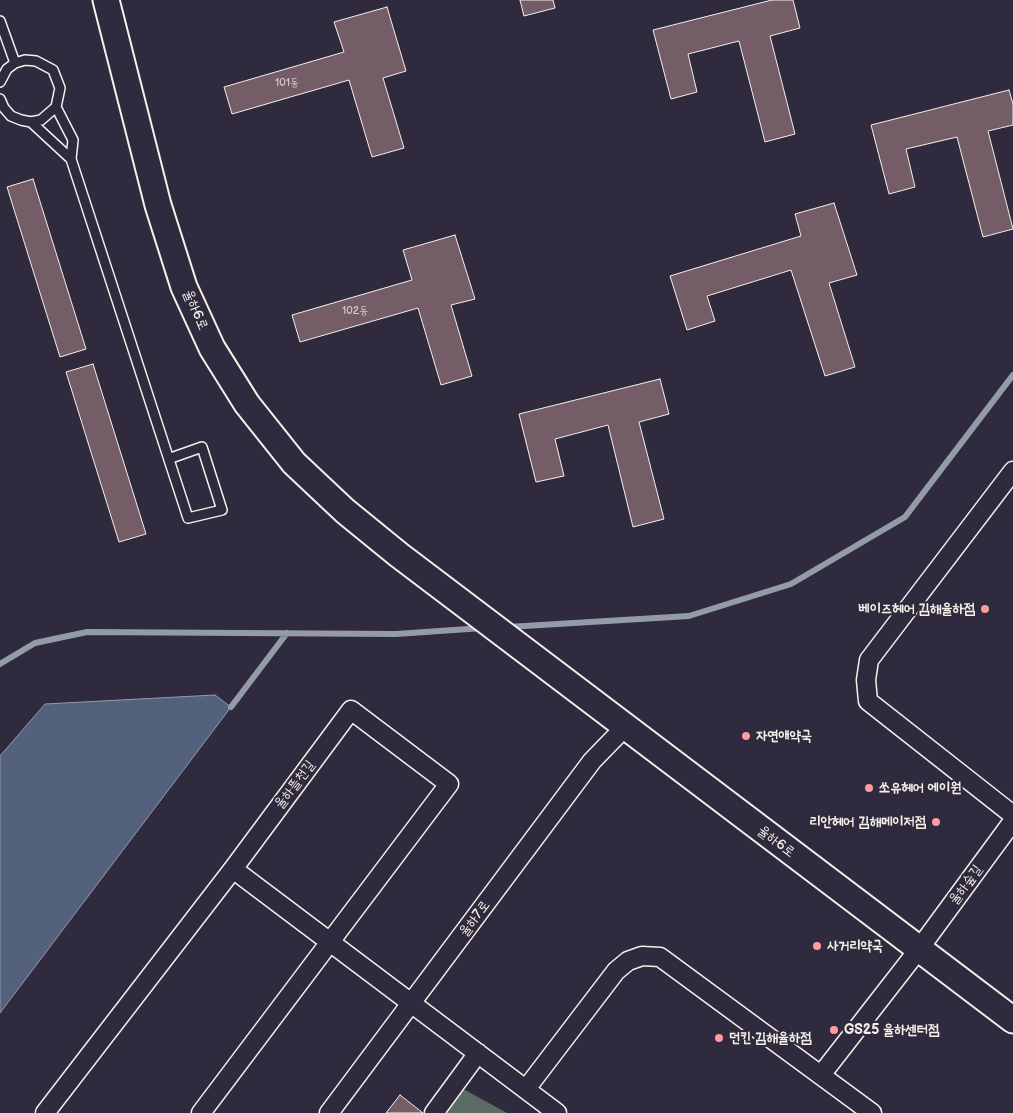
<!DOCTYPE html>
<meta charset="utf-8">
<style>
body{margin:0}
canvas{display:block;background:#2f2a3d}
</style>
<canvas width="1013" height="1113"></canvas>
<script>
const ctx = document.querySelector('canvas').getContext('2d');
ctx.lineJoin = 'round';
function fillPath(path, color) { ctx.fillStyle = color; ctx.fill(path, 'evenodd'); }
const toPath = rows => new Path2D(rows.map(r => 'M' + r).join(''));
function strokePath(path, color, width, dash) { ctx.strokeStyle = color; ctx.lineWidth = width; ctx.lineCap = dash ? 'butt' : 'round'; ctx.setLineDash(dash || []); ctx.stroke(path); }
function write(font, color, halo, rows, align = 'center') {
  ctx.font = font + ' "Balsamiq Sans","Poor Story",sans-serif'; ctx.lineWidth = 4.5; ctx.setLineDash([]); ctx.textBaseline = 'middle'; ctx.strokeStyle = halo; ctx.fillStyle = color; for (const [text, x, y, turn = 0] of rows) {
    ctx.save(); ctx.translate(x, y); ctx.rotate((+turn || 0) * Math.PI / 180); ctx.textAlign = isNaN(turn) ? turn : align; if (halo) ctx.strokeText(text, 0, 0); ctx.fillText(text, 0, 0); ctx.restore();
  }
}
fillPath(toPath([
 [454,1084,507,1113,434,1113]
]), '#5a6c64');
const water = toPath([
 [215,695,231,707,0,1013,0,756,45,704,215,695]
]);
fillPath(water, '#54617d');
strokePath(water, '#949ba8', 1);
strokePath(toPath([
 [508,627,689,616,791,584,905,517,1013,375],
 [0,664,35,643,87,632,396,634,483,628],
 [231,707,287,633]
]), '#949ba8', 6);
const building = toPath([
 [520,0,553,0,555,8,524,16,520,0],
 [772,0,793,0,800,28,770,36,795,134,765,142,739,41,688,54,697,92,671,99,653,30,772,0],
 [387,7,406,71,383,78,404,148,372,157,349,80,232,114,224,87,344,52,334,22,387,7],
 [1009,90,1013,104,1013,125,988,131,1013,229,983,237,957,137,906,149,915,187,889,194,871,125,1009,90],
 [33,179,86,349,60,357,7,187,33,179],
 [834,203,857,275,829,283,855,367,825,376,791,270,707,296,715,321,687,330,670,276,801,236,795,214,834,203],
 [455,235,475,299,451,305,472,376,441,385,418,308,300,342,292,315,412,280,403,250,455,235],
 [93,364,146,534,119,542,66,372,93,364],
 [660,379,669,414,639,422,664,519,633,527,608,425,555,439,564,476,536,482,519,414,660,379],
 [400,1095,423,1113,386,1113,400,1095]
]);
fillPath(building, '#755d68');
strokePath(building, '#f4f1e8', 1);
const lane = toPath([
 [0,21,15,63],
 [0,82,7,69,15,63,25,60,36,61,53,70,60,88,56,107,41,120,31,122,21,120,11,116,4,108,0,99],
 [56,107,73,140,71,159],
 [31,122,71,159,188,518,222,510,202,447,171,458]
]);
const street = toPath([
 [1013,471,869,660,866,680,868,701,1013,815],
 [233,869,557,1113],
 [821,1075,919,949,1013,821],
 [526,1089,616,971,628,961,642,956,660,957,872,1113],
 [45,1113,233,869,351,710,449,784,201,1113],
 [329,1113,592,761,625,727],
 [434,1113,478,1053]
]);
const secondary = toPath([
 [106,0,158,205,184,287,212,348,247,404,294,463,345,511,399,555,1013,1020]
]);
strokePath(lane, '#f4f1e8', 12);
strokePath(street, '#f4f1e8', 21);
strokePath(secondary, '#f4f1e8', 29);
strokePath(lane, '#2f2a3d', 9);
strokePath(street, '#2f2a3d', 18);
strokePath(secondary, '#2f2a3d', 25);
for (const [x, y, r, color] of [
 [985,609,5,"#ff9aa2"],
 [746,736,5,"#ff9aa2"],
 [869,788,5,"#ff9aa2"],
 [936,822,5,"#ff9aa2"],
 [817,946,5,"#ff9aa2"],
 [834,1030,5,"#ff9aa2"],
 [719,1038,5,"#ff9aa2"]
]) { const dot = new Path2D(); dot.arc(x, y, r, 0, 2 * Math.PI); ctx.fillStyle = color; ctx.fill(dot); strokePath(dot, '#2f2a3d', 2); }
write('11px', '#d4ccc8', null, [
 ["101동",287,83],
 ["102동",355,311]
]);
write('14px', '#f4f1e8', '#2f2a3d', [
 ["율하6로",195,310,67],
 ["율하뜰천길",295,785,-53],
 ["율하6로",776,842,37],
 ["율하숲길",966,885,-54],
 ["율하7로",475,919,-53]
]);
write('bold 14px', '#f4f1e8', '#2f2a3d', [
 ["베이즈헤어 김해율하점",975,609,"right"],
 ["자연애약국",756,736],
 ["쏘유헤어 에이원",879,788],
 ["리안헤어 김해메이저점",926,822,"right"],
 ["사거리약국",827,946],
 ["GS25 율하센터점",844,1030],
 ["던킨 김해율하점",729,1038]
], 'left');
</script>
